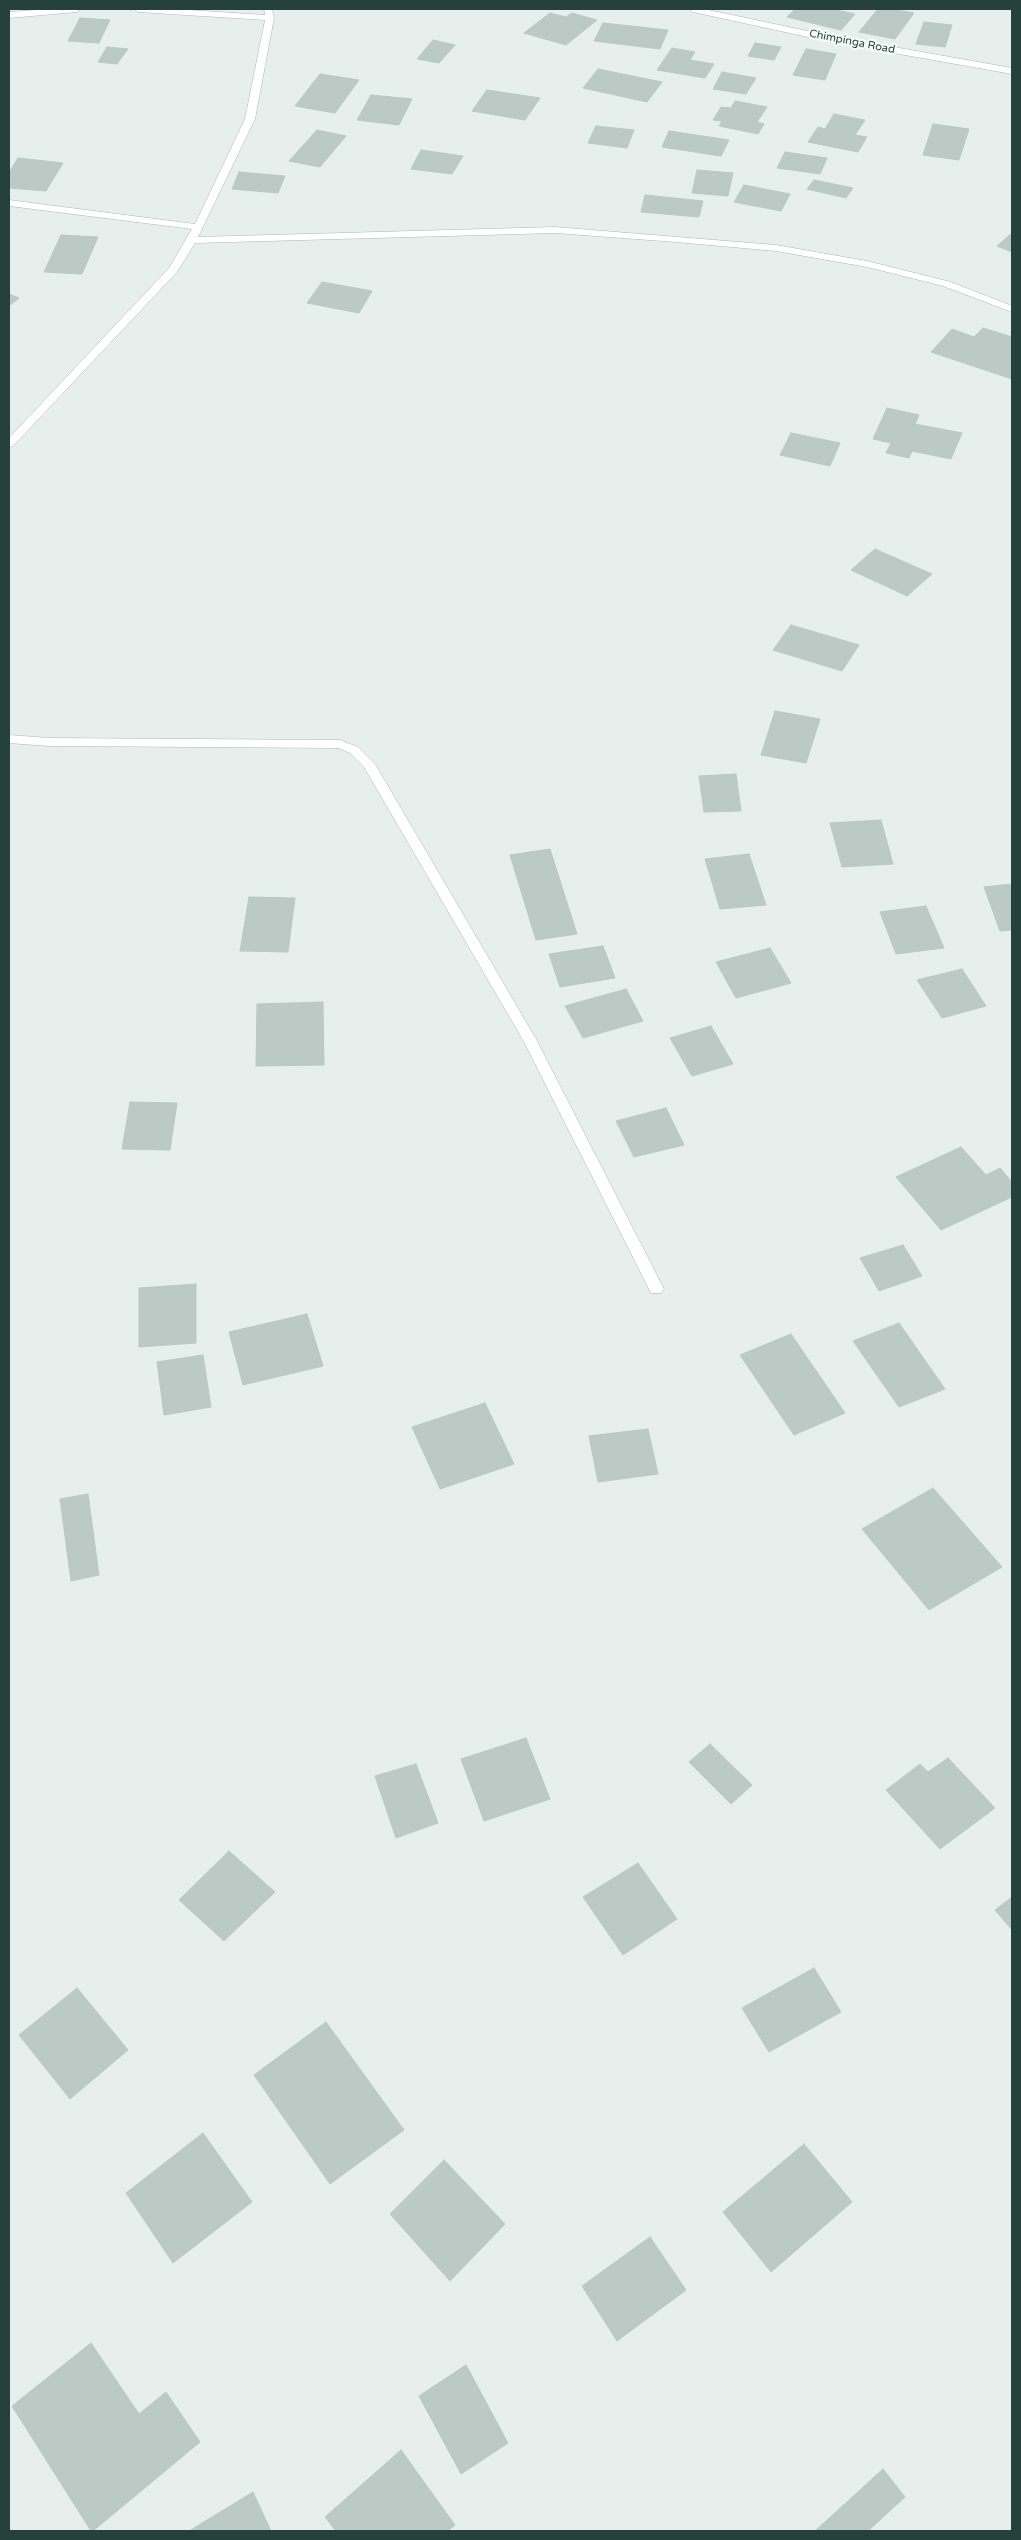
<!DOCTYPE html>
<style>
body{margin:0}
#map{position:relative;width:1021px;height:2540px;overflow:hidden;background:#e6efeb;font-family:"Varela Round",sans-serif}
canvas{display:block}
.frame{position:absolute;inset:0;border:10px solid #24423a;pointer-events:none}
</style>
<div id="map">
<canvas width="1021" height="2540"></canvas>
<div class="frame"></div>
</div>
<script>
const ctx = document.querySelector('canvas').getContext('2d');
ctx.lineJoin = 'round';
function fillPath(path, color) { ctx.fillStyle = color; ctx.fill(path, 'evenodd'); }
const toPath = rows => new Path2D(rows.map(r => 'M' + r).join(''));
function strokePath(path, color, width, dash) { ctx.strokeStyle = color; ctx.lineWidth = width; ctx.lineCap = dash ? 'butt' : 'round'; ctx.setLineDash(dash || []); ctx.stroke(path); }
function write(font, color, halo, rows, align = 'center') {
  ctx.font = font + ' "Varela Round",sans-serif'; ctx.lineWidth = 4.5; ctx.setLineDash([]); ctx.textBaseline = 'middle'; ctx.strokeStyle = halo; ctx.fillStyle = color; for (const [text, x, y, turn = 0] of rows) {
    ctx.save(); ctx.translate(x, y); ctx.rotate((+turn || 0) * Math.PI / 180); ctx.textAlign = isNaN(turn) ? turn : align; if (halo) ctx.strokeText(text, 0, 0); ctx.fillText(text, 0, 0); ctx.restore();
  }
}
const building = toPath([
 [795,9,832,9,855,14,841,30,787,17,795,9],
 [878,9,892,9,914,13,895,39,859,32,878,9],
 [550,13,566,17,572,13,597,20,566,45,524,33,550,13],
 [80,18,110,20,99,43,68,41,80,18],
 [924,22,952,25,945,47,916,44,924,22],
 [603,23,668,30,660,49,594,41,603,23],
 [433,40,455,45,439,63,417,59,433,40],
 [755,43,781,47,774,60,748,56,755,43],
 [107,47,128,49,117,64,98,62,107,47],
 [672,48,695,52,690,60,714,64,705,78,657,70,672,48],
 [806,49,836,54,825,80,793,75,806,49],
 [598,69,662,82,647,102,583,88,598,69],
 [722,72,756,78,746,94,713,89,722,72],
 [320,74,359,80,335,113,295,106,320,74],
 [487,90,540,98,525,120,472,111,487,90],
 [371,95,412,99,399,125,357,120,371,95],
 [735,101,767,107,757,122,764,124,758,134,719,126,722,121,713,120,721,107,731,108,735,101],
 [834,114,865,120,855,135,867,137,858,152,808,142,818,127,825,129,834,114],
 [933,124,969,129,959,160,923,155,933,124],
 [596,126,634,130,627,148,588,143,596,126],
 [317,130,346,136,320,167,289,161,317,130],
 [669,131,729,140,721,156,662,147,669,131],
 [421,150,463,156,452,174,411,169,421,150],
 [785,152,827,158,820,174,777,168,785,152],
 [18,158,63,163,46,191,9,188,9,173,18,158],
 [697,170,733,173,728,196,692,193,697,170],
 [239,172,285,176,278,193,232,189,239,172],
 [814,180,853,188,846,198,807,189,814,180],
 [744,185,790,194,781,211,734,202,744,185],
 [645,195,703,201,699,217,641,212,645,195],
 [1012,233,1012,252,997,246,1012,233],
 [61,235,98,237,82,274,44,272,61,235],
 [322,282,372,291,359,313,307,303,322,282],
 [9,294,19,298,9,306,9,294],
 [983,328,1012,337,1012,379,931,352,952,329,974,337,983,328],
 [887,408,919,415,915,424,962,433,951,459,912,451,909,458,886,453,891,443,873,439,887,408],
 [791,433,840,443,830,466,780,455,791,433],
 [875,549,932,574,907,596,851,570,875,549],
 [791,625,859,645,842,671,773,650,791,625],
 [775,711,820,719,806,763,761,755,775,711],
 [736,774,741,811,704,812,699,776,736,774],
 [881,820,893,864,842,867,830,823,881,820],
 [550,849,577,934,536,940,510,855,550,849],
 [749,854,766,905,720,909,705,859,749,854],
 [1012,884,1012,930,1000,931,984,887,1012,884],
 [249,897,295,898,288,952,240,951,249,897],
 [926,906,944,948,896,954,880,912,926,906],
 [603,946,615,978,560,987,549,954,603,946],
 [770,948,791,983,736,998,716,962,770,948],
 [962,969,986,1006,942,1018,917,980,962,969],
 [626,989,643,1021,583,1038,565,1006,626,989],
 [323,1002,324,1065,256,1066,257,1004,323,1002],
 [711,1026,733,1064,692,1076,670,1038,711,1026],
 [130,1102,177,1103,170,1150,122,1149,130,1102],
 [666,1108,684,1145,634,1157,616,1121,666,1108],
 [961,1147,986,1175,1000,1168,1012,1182,1012,1197,941,1230,896,1177,961,1147],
 [903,1245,922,1276,879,1291,860,1258,903,1245],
 [196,1284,196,1343,139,1347,139,1288,196,1284],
 [307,1314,323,1366,243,1385,229,1332,307,1314],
 [899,1323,945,1389,899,1407,853,1341,899,1323],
 [791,1334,845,1413,794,1435,740,1355,791,1334],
 [203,1355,211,1407,164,1415,157,1362,203,1355],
 [485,1403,514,1464,440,1489,412,1427,485,1403],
 [648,1429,658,1474,598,1482,589,1436,648,1429],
 [933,1488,1002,1567,929,1610,862,1529,933,1488],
 [88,1494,99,1575,71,1581,60,1499,88,1494],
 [526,1738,550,1799,484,1821,461,1759,526,1738],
 [710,1744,752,1785,731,1804,689,1762,710,1744],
 [948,1758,995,1808,940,1849,886,1790,920,1764,928,1772,948,1758],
 [416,1764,438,1823,396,1838,375,1776,416,1764],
 [229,1851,275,1892,224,1941,179,1900,229,1851],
 [638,1863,677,1919,623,1955,583,1897,638,1863],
 [1012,1897,1012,1930,995,1910,1012,1897],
 [814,1968,841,2012,769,2052,742,2008,814,1968],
 [77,1988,128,2050,70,2099,19,2035,77,1988],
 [326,2022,404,2130,330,2184,254,2075,326,2022],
 [203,2133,252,2202,173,2263,126,2193,203,2133],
 [804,2144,852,2202,771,2272,723,2212,804,2144],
 [444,2160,505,2224,450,2281,390,2214,444,2160],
 [650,2237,686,2290,617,2341,582,2286,650,2237],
 [91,2343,139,2414,166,2392,200,2442,93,2531,91,2531,12,2406,91,2343],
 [466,2365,508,2443,461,2474,419,2396,466,2365],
 [401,2450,455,2525,448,2531,336,2531,325,2517,401,2450],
 [883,2469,905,2497,868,2531,815,2531,883,2469],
 [253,2492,271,2531,189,2531,253,2492]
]);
fillPath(building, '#bbcac4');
strokePath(building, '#b8c9c2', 1);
const minor = toPath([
 [50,9,81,9,77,12,9,18,9,12,50,9],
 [134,9,173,9,265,15,264,9,272,9,274,18,255,119,198,237,555,227,776,245,867,261,951,282,1012,306,1012,312,943,286,867,267,776,251,676,242,555,233,195,243,177,272,13,446,9,447,9,438,169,268,192,229,9,206,9,200,195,224,245,119,265,20,138,12,134,9],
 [689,9,704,9,826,35,1012,68,1012,74,826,41,693,12,689,9],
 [9,735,49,738,340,740,358,747,375,764,536,1039,664,1289,661,1293,651,1293,523,1040,364,767,350,753,338,748,49,746,9,743,9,735]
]);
strokePath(minor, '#a8b8b2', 1);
fillPath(minor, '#fff');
write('11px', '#24423a', '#f7fbf9', [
 ["Chimpinga Road",852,42,11]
]);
</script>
